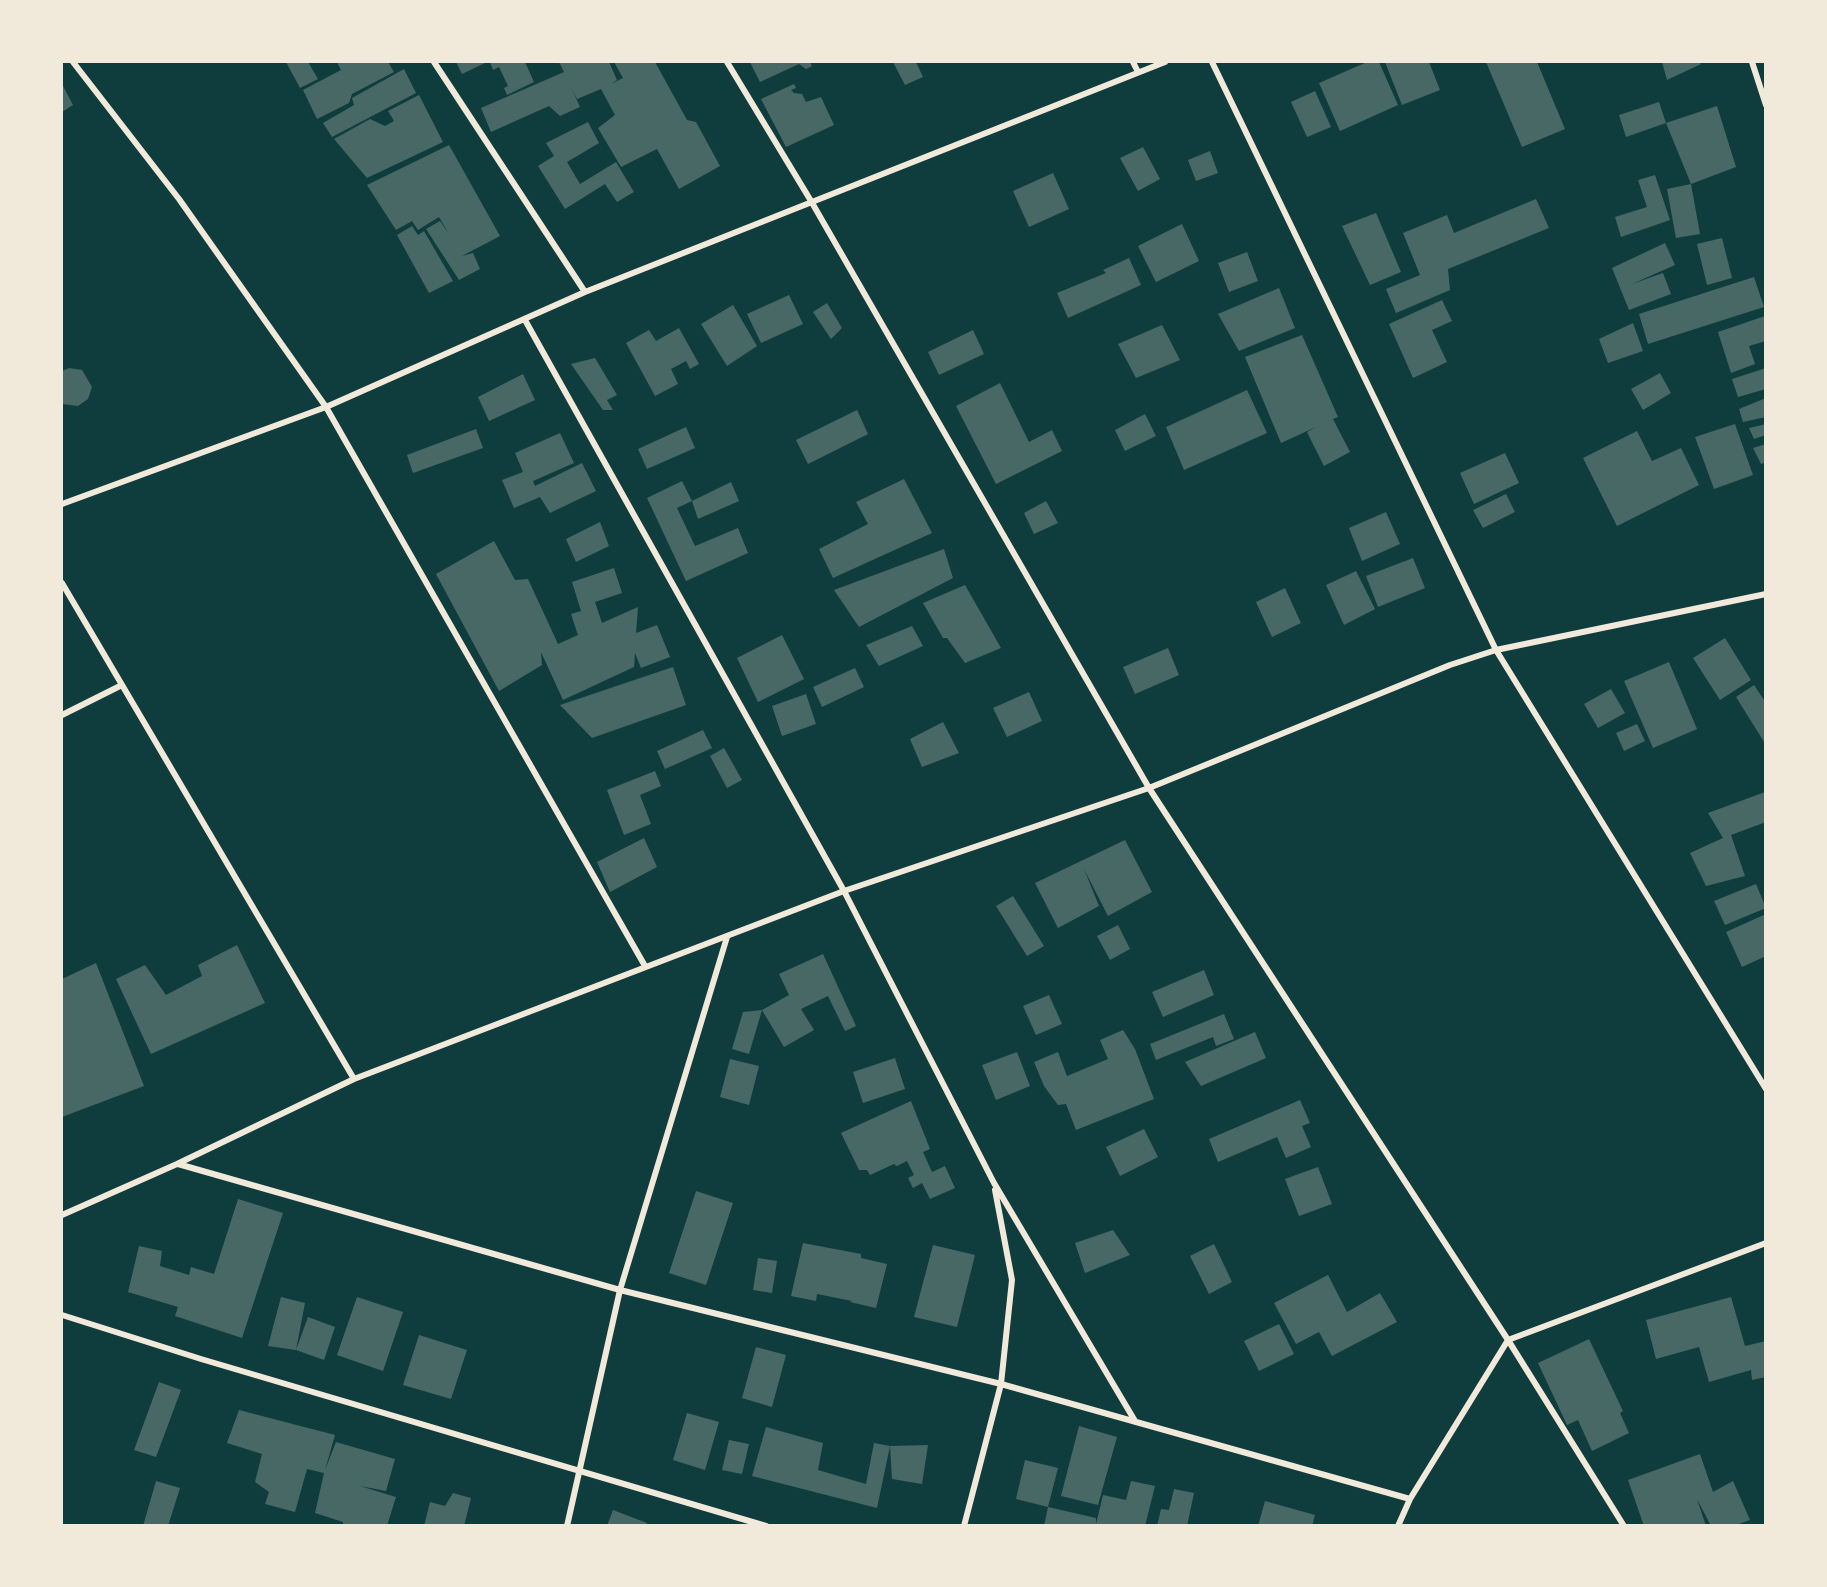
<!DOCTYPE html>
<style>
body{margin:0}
#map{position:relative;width:1827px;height:1587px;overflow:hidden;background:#0f3d3e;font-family:Commissioner,sans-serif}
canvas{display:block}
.frame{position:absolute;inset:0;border:63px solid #f1e9da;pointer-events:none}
</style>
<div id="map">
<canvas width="1827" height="1587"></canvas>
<div class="frame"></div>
</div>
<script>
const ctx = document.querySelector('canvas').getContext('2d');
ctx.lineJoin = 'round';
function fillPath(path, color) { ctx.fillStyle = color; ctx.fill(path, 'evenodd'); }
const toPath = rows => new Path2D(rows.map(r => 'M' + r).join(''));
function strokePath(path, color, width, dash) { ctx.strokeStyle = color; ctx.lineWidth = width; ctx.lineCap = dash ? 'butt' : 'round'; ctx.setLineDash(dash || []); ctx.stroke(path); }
fillPath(toPath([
 [286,62,308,62,318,79,300,88],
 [337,62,388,62,394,72,352,94,349,103,317,119,303,90,341,70],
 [456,62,487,62,462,74],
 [490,62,525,62,534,82,507,95,504,88,508,86,499,67,493,70],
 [559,62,609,62,617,80,611,84,623,78,614,62,655,62,687,120,696,122,720,166,679,189,657,149,621,167,598,128,615,115,601,89,577,99,571,87,580,107,560,116,549,106,491,132,481,108,564,72],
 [750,62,810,62,812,66,806,69,799,64,760,82],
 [893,62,916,62,923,77,905,85],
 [1367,62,1379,62,1398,105,1340,131,1319,83],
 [1385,62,1429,62,1440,90,1402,105],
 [1486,62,1537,62,1565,129,1522,147],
 [1662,62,1699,62,1701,64,1667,80],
 [404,69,416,93,332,137,323,123,354,105,352,98],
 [62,84,73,105,62,112],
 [794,84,796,88,791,90,794,93,802,94,806,102,821,97,834,125,786,147,761,99],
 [1315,91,1331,127,1307,137,1291,102],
 [419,95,443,142,367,178,334,139,370,119,385,126,394,121,388,111],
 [1659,102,1666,123,1626,137,1619,115],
 [1717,106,1736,167,1691,184,1666,123],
 [588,122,599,143,567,162,580,184,616,162,634,192,617,202,605,184,565,209,538,166,554,156,546,143],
 [449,145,500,236,462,256,473,253,480,269,459,280,426,229,440,221,449,234,439,217,418,230,412,221,396,230,367,185],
 [1143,147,1160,179,1138,191,1120,158],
 [1210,151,1218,173,1196,181,1188,160],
 [1053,173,1069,209,1029,227,1013,191],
 [1655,175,1670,220,1621,237,1615,217,1647,207,1638,180],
 [1691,184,1700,234,1676,238,1667,189],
 [1536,199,1549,228,1448,269,1450,290,1396,313,1386,289,1420,275,1403,233,1447,215,1454,233],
 [1376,213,1401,272,1370,285,1342,226],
 [1182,224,1199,261,1156,282,1138,246],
 [412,226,418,235,424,231,453,281,429,293,397,235],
 [1722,238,1732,278,1707,285,1697,244],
 [1665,243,1675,265,1632,284,1663,273,1671,294,1629,310,1612,268],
 [1247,252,1258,281,1229,292,1218,263],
 [1129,258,1141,285,1068,318,1057,293,1106,273,1103,270],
 [1754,277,1764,307,1648,344,1639,314],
 [1279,288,1295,328,1239,351,1218,314],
 [789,295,803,324,761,343,747,314],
 [1442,300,1452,321,1432,330,1447,362,1413,378,1389,324],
 [827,303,842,328,831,339,813,312],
 [733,305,757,346,727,366,701,324],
 [1765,316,1766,341,1749,346,1755,364,1731,373,1718,332],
 [1633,323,1643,351,1608,363,1599,339],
 [1162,325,1180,360,1136,378,1118,344],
 [679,328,699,364,690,369,686,361,671,369,678,384,655,396,626,343,649,330,656,341],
 [973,330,984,354,939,375,928,352],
 [1302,335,1338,417,1333,419,1350,452,1324,466,1307,432,1316,427,1281,443,1245,357],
 [595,358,617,395,607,400,613,410,603,410,571,364],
 [69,368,82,370,92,387,88,399,78,406,62,404,62,371],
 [1766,368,1766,389,1738,397,1732,379],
 [1660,373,1671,393,1643,410,1631,389],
 [523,374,535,400,489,421,478,397],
 [1000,383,1029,442,1052,430,1062,451,996,484,956,406],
 [1247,390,1267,433,1184,470,1166,427],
 [1766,398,1766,417,1743,422,1739,409],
 [857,410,868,434,808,464,796,440],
 [1145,414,1156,436,1125,451,1115,430],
 [1735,424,1753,475,1714,489,1695,437],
 [1766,424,1766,435,1754,439,1749,428],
 [686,427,695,448,647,469,638,449],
 [476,429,483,448,413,473,407,455],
 [1637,431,1652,461,1681,448,1699,485,1617,526,1583,458],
 [560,433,574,463,533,481,535,486,582,463,596,491,550,513,540,497,514,508,502,480,523,472,515,453],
 [1766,444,1766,462,1761,464,1753,448],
 [1505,453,1519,483,1474,504,1460,473],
 [904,479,932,533,833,578,819,549,868,524,856,502],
 [682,481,692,501,731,482,739,501,698,519,692,501,677,508,695,546,738,528,748,553,686,581,647,498],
 [1506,494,1515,512,1483,528,1473,510],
 [1046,501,1058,523,1034,534,1024,513],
 [1386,512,1400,544,1362,561,1349,528],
 [600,522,609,546,576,562,566,539],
 [494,541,515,580,528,579,558,644,578,635,571,614,581,611,572,582,614,568,622,593,595,602,602,623,638,607,636,633,657,625,670,657,641,668,635,653,634,667,563,700,541,652,542,665,499,691,436,574],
 [944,549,953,578,859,627,834,590],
 [1413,558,1425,588,1378,607,1366,576],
 [1356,571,1375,609,1344,625,1326,585],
 [965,585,1001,648,965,663,947,638,943,638,923,603],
 [1285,588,1301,623,1272,637,1256,602],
 [912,626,923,646,879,666,866,645],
 [782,635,804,679,758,702,737,658],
 [1725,638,1751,680,1720,700,1693,658],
 [1168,648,1179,675,1135,694,1123,667],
 [1669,662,1697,729,1653,748,1624,681],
 [673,667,686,705,592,738,560,705],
 [855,668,864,687,822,707,813,687],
 [1754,685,1766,703,1766,745,1736,697],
 [1611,689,1625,713,1598,728,1584,704],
 [1029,692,1042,721,1007,737,993,708],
 [806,694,816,724,782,736,772,706],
 [943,722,959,753,922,767,910,739],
 [1637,724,1645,741,1624,751,1616,733],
 [703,730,712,748,665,769,657,751],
 [724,748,742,780,727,788,710,756],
 [655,771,661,786,640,795,651,824,624,835,607,790],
 [1765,792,1766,822,1731,835,1745,876,1706,886,1690,853,1723,838,1708,813],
 [644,838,657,867,610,892,597,862],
 [1125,840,1152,892,1108,916,1084,869,1099,906,1058,928,1035,883],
 [1756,884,1766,908,1725,925,1714,901],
 [1013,896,1044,946,1027,956,996,906],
 [1766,914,1766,956,1742,967,1726,932],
 [1118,925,1130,949,1110,960,1097,936],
 [237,945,265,1003,151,1054,116,979,145,965,166,995,202,976,198,965],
 [823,954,856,1026,845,1031,828,996,801,1009,814,1030,784,1047,762,1010,749,1054,732,1049,743,1012,762,1010,789,995,779,974],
 [96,963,144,1086,62,1117,62,979],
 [1204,970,1214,995,1163,1017,1152,992],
 [1049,995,1062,1024,1036,1035,1023,1006],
 [1224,1014,1234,1039,1216,1046,1213,1037,1156,1060,1150,1044],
 [1123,1030,1135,1049,1154,1099,1076,1130,1066,1104,1058,1105,1044,1086,1034,1062,1058,1052,1067,1076,1108,1059,1100,1040],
 [1255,1032,1266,1058,1201,1086,1185,1062],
 [1017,1052,1030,1086,996,1100,982,1065],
 [895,1058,905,1089,863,1103,853,1072],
 [730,1059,759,1066,749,1105,720,1097],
 [1300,1100,1310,1123,1302,1126,1311,1147,1286,1158,1277,1137,1218,1162,1209,1139],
 [911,1101,930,1149,923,1152,932,1172,945,1166,955,1188,930,1199,922,1183,913,1188,908,1178,914,1175,907,1161,897,1166,894,1164,870,1175,867,1170,859,1170,841,1133],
 [1144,1129,1158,1157,1120,1176,1106,1147],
 [1318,1167,1332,1204,1299,1216,1285,1179],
 [696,1191,733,1203,706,1285,669,1273],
 [238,1199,283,1213,242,1338,175,1316,178,1307,128,1292,139,1246,162,1251,160,1266,189,1275,191,1267,214,1274],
 [1113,1230,1130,1255,1085,1273,1075,1243],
 [803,1243,861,1254,861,1258,887,1264,876,1308,850,1302,852,1301,817,1294,816,1301,791,1296],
 [1214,1244,1232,1282,1209,1294,1190,1256],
 [933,1245,975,1255,957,1327,914,1317],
 [758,1258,777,1261,772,1293,753,1290],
 [1328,1275,1347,1312,1380,1293,1397,1322,1332,1356,1319,1332,1296,1344,1274,1303],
 [281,1297,305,1303,296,1350,308,1317,335,1327,324,1360,296,1350,268,1346],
 [357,1297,403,1312,383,1371,337,1355],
 [1731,1297,1745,1346,1766,1341,1766,1377,1752,1380,1751,1370,1709,1382,1699,1347,1656,1359,1646,1320],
 [1279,1324,1294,1354,1259,1371,1244,1341],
 [419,1335,467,1350,451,1399,403,1385],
 [1589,1339,1623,1411,1620,1413,1629,1433,1592,1451,1578,1420,1567,1425,1538,1363],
 [756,1347,786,1355,772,1407,742,1398],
 [159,1382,181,1390,156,1457,134,1450],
 [239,1410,335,1435,325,1470,336,1442,395,1459,386,1491,360,1486,396,1497,387,1526,343,1526,343,1522,315,1513,324,1473,307,1469,295,1512,265,1504,269,1492,255,1482,262,1454,227,1443],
 [687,1413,719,1422,705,1470,673,1460],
 [1079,1426,1117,1437,1098,1505,1061,1496],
 [766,1427,823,1443,818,1470,866,1484,874,1443,890,1446,928,1445,922,1484,892,1479,890,1446,877,1508,752,1476],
 [729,1440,749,1444,742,1474,722,1470],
 [1700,1454,1713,1492,1733,1481,1750,1520,1733,1526,1711,1526,1697,1499,1706,1526,1644,1526,1628,1480],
 [1025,1460,1058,1468,1048,1507,1016,1499],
 [156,1481,180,1488,168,1526,143,1526],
 [1131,1481,1155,1486,1145,1526,1044,1526,1048,1507,1096,1518,1096,1524,1103,1495,1126,1500],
 [1174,1489,1194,1493,1187,1526,1157,1526,1161,1509,1169,1510],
 [453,1493,471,1498,464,1526,424,1526,430,1502,445,1506],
 [1265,1501,1315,1515,1312,1526,1258,1526],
 [613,1510,647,1523,646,1526,607,1526]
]), '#486865');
strokePath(toPath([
 [73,62,179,199,326,407,645,966],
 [434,62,585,292],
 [727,62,811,201,1149,788,1508,1340,1624,1526],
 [1133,62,1138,72],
 [1212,62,1496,650,1766,1089],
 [1752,62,1766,105],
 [525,320,844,891,994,1183,1135,1421],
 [62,504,326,407,585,292,1165,62],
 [62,583,354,1079],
 [62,715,122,685],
 [178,1164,620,1290,1001,1384,1410,1499],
 [62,1215,177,1164,354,1079,844,891,1149,788,1450,665,1496,650,1766,594],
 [62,1315,201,1359,766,1526],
 [567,1526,620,1290,727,937],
 [964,1526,1001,1384,1012,1280,995,1190],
 [1398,1526,1410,1499,1508,1340,1766,1243]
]), '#f1e9da', 6);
</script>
